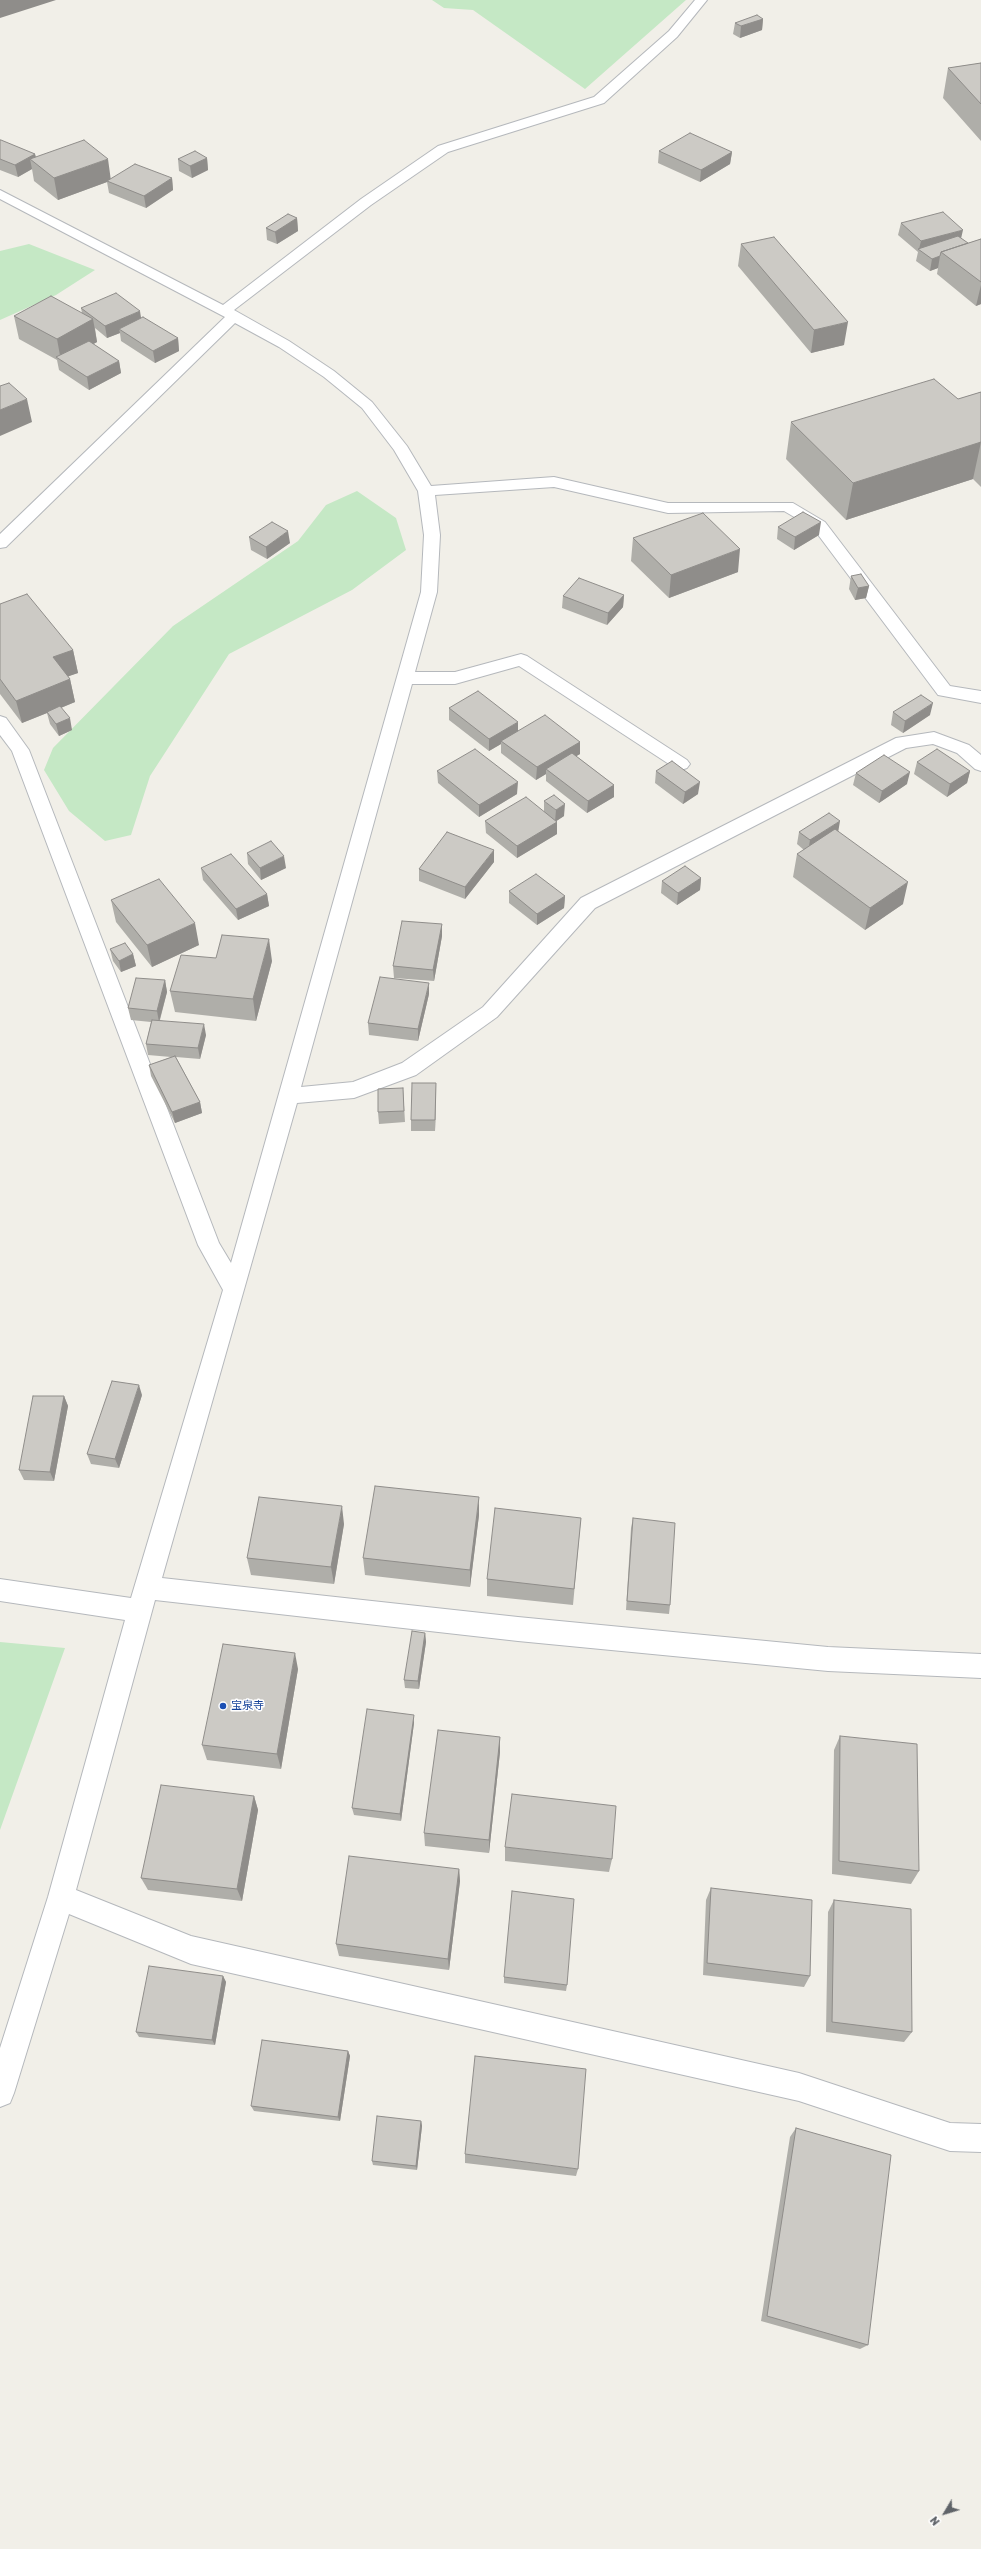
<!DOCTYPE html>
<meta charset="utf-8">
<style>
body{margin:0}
#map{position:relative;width:981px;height:2549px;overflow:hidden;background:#f1efe8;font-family:Rubik,sans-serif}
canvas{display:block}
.north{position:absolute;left:925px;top:2493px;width:40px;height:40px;-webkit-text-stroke:3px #fff;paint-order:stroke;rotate:232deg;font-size:11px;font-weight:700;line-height:16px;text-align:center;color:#5f6368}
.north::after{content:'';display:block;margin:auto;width:14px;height:18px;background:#5f6368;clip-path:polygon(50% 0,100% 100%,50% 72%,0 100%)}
</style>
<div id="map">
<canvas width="981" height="2549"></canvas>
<div class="north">N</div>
</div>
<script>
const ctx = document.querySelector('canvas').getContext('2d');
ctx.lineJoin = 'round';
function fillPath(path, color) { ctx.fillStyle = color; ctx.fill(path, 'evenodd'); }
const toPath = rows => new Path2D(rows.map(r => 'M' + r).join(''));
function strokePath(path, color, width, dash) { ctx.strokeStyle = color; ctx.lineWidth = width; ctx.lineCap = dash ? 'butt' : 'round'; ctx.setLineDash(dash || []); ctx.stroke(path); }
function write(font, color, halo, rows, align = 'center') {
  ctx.font = font + ' Rubik,"Noto Sans JP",sans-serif'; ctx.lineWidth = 3; ctx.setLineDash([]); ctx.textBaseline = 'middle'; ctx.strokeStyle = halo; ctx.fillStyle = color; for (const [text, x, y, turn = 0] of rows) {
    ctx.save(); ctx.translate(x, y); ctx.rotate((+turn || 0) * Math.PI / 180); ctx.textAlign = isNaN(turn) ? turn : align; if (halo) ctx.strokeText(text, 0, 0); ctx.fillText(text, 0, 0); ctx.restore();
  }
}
fillPath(toPath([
 [432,0,686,0,585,89,473,10,444,8],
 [29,244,95,270,56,295,0,320,0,251],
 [357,491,396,518,406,550,352,590,229,654,150,776,131,835,105,841,69,811,44,770,53,748,173,626,298,541,326,505],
 [0,1642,65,1648,0,1830]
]), '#c5e8c5');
const minor = toPath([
 [695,0,707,0,677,37,604,103,448,152,371,205,234,310,289,341,334,371,372,402,407,446,431,486,554,477,668,503,793,503,825,522,950,686,981,691,981,703,938,695,813,528,784,511,668,513,554,487,435,495,440,535,437,592,415,672,455,672,521,654,527,656,687,760,690,764,687,768,681,770,675,768,519,666,455,684,412,684,301,1087,353,1082,402,1063,483,1007,581,898,896,738,934,732,969,745,981,755,981,771,975,769,957,753,933,744,906,748,595,908,497,1017,416,1075,354,1098,297,1103,162,1578,518,1617,828,1647,981,1654,981,1678,828,1671,518,1641,155,1600,76,1890,191,1936,799,2073,950,2123,981,2124,981,2152,950,2151,799,2101,191,1964,69,1914,14,2093,10,2103,0,2107,0,2048,48,1897,125,1620,0,1601,0,1579,131,1598,223,1290,198,1245,12,751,0,735,0,716,6,718,29,750,219,1243,231,1263,421,592,424,535,418,491,394,450,362,408,324,377,279,347,235,323,6,547,0,548,0,534,225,317,0,199,0,190,223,305,361,199,438,146,594,97,669,31,695,0]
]);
strokePath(minor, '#b5b8bc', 2);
fillPath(minor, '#fff');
fillPath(toPath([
 [763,19,762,30,740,38,733,34,735,23],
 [981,63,981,141,943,98,948,68],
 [0,140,35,154,36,157,111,179,172,178,173,190,146,208,109,193,107,182,58,200,34,181,32,169,18,177,0,170],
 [659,151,732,152,730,164,700,182,658,163],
 [207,158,208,170,192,178,179,171,178,159],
 [297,218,298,231,277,244,267,240,266,228],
 [901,223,961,238,968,243,981,239,981,304,976,306,937,274,938,268,930,271,916,261,918,252,898,235],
 [741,244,844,345,811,353,738,266],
 [81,308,141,318,178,338,179,351,155,363,121,341,120,333,107,338,95,328,97,342,93,344,119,361,121,373,89,390,59,370,57,360,19,339,14,316,82,313],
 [981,392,981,487,973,479,846,520,786,459,791,422,958,399],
 [778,527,819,535,794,550,777,539],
 [249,537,290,543,267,559,251,550],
 [633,538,738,572,669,598,631,561],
 [851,576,869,586,866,598,855,600,849,589],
 [624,595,623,607,607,625,562,608,563,596],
 [0,604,73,650,78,673,68,676,70,679,75,702,61,708,72,730,59,736,50,724,47,713,22,723,0,694],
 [449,708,518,731,580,742,580,754,576,756,614,785,614,797,587,813,546,781,546,774,536,780,501,753,501,744,489,751,449,720],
 [893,712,930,715,903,733,891,725],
 [917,762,970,771,967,783,947,797,914,774],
 [437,771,517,794,479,817,438,783],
 [656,771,698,794,683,804,655,783],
 [856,773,907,784,879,803,853,785],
 [544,801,564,816,556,821,557,822,557,834,517,858,486,833,485,821,544,811],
 [799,832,838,832,903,904,865,930,793,877,797,854,804,850,797,844],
 [247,853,286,868,261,880,248,864],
 [494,862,465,899,419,881,419,869],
 [201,868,267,894,269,906,238,920,203,880],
 [701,878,700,890,677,905,661,893,662,881],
 [509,891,565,896,564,908,537,925,509,903],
 [111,900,199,945,152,967,116,922],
 [442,924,442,936,434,981,394,978,393,966],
 [110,949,133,954,136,966,121,972,113,961],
 [272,961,256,1021,175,1012,170,991],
 [165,980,167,992,160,1020,206,1035,200,1059,176,1057,200,1102,202,1113,175,1123,151,1076,149,1065,171,1057,148,1055,146,1044,151,1022,131,1020,128,1008],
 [429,994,418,1041,369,1035,368,1023],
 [436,1083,436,1094,435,1131,411,1131,411,1120],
 [403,1088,405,1122,379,1124,378,1112],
 [142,1395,119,1468,91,1464,87,1454],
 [64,1396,68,1406,54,1481,24,1480,19,1470],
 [479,1515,470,1587,365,1575,363,1558],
 [581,1518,573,1605,487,1596,487,1579],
 [633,1518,670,1605,669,1614,626,1610,631,1528],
 [344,1524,334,1584,251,1575,247,1558],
 [425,1633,426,1642,419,1689,405,1688,404,1680],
 [298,1669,281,1769,207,1760,202,1745],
 [414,1723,401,1821,354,1815,352,1808],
 [840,1736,919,1871,911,1884,832,1874,834,1750],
 [500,1737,500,1752,489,1853,425,1846,424,1833],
 [254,1796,258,1810,242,1901,148,1890,141,1878],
 [505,1847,612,1859,609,1872,505,1861],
 [459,1869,460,1881,449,1970,339,1956,336,1944],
 [711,1888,810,1976,804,1987,703,1975,706,1900],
 [834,1900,912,2032,904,2042,826,2032,828,1912],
 [223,1976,226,1982,215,2045,139,2037,136,2032],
 [504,1977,567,1985,566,1991,504,1983],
 [348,2051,350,2056,340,2121,254,2111,251,2106],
 [421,2121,422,2126,417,2170,373,2165,372,2161],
 [796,2128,868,2345,860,2349,761,2321,790,2137],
 [465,2154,578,2169,576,2176,465,2163]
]), '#afaea9');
fillPath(toPath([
 [0,0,56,0,0,18],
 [763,19,762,30,740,38,741,26],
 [732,152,730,164,700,182,701,170],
 [35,154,37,164,30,159,32,169,18,177,15,165],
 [207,158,208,170,192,178,190,166],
 [108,159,111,181,107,181,107,182,58,200,54,178],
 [172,178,173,190,146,208,144,196],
 [297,218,298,231,277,244,275,232],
 [963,230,960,243,919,249,921,241],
 [940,256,938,268,930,271,932,259],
 [981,285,981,304,976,306],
 [140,311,142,324,119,329,120,333,107,338,105,326],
 [93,319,97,342,63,362,61,361,57,339],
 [848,322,844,345,811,353,814,330],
 [178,338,179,351,155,363,153,351],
 [119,361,121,373,89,390,87,377],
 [27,399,32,422,0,436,0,410],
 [981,442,973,479,846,520,853,483],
 [821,522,819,535,794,550,795,537],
 [288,531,290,543,267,559,266,547],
 [740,549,738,572,669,598,671,575],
 [869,586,866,598,855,600,858,588],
 [624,595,623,607,607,625,608,613],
 [73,650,78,673,58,680,53,657],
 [70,679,75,702,48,713,47,712,47,713,22,723,16,701],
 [933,703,930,715,903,733,905,721],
 [70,718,72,730,59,736,56,724],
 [518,722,518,734,501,741,501,744,489,751,489,739],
 [580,742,580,754,550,772,546,769,546,774,536,780,537,767],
 [970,771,967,783,947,797,950,784],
 [910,772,907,784,879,803,882,791],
 [518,782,517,794,479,817,479,805],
 [700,782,698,794,683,804,685,792],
 [614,785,614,797,587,813,588,801],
 [565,804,564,816,555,822,556,810],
 [840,821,838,833,808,852,810,840],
 [557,822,557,834,517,858,517,846],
 [494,850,494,862,465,899,465,887],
 [284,856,286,868,261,880,260,868],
 [701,878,700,890,677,905,678,893],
 [908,882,903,904,865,930,870,908],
 [267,894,269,906,238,920,236,909],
 [565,896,564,908,537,925,537,914],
 [195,923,199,945,152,967,147,945],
 [442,924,442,936,434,981,433,970],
 [269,939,272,961,256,1021,253,999],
 [133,954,136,966,121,972,119,961],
 [165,980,167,992,159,1022,157,1011],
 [429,983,429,994,418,1041,418,1029],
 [204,1024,206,1035,200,1059,198,1048],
 [436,1083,436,1094,435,1131,435,1120],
 [200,1102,202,1113,175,1123,172,1112],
 [139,1385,142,1395,119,1468,115,1459],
 [64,1396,68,1406,54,1481,50,1472],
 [479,1497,479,1515,470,1587,470,1570],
 [342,1506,344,1524,334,1584,331,1567],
 [425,1633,426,1642,419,1689,418,1681],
 [295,1653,298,1669,281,1769,277,1754],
 [414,1715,414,1723,401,1821,400,1814],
 [500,1737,500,1752,489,1853,489,1840],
 [254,1796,258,1810,242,1901,237,1889],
 [459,1869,460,1881,449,1970,448,1959],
 [223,1976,226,1982,215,2045,212,2040],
 [348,2051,350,2056,340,2121,338,2117],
 [421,2121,422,2126,417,2170,416,2166]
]), '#8f8d8a');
const building = toPath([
 [757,15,763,19,741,26,735,23,757,15],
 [981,63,981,104,948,68,981,63],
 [690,133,732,152,701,170,659,151,690,133],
 [0,140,1,140,35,154,15,165,0,159,0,140],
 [84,140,108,159,54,178,30,159,84,140],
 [195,151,207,158,190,166,178,159,195,151],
 [135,164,172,178,144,196,107,181,135,164],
 [943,212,963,230,921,241,901,223,943,212],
 [288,214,297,218,275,232,266,228,288,214],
 [958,236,968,243,941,252,940,256,932,259,918,249,958,236],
 [774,237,848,322,814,330,741,244,774,237],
 [981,239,981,282,941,252,981,239],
 [116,293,140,311,105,326,81,308,116,293],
 [51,296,93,319,57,339,14,316,51,296],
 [143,317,178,338,153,351,119,329,143,317],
 [89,341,119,361,87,377,56,357,89,341],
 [934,379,958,399,981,392,981,442,853,483,791,422,934,379],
 [9,383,27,399,0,410,0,386,9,383],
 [803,512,821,522,795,537,778,527,803,512],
 [703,513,740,549,671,575,633,538,703,513],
 [272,522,288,531,266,547,249,537,272,522],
 [861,574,869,586,858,588,851,576,861,574],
 [579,578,624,595,608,613,563,596,579,578],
 [27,594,73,650,53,657,70,679,16,701,0,679,0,604,27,594],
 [478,691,518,722,489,739,449,708,478,691],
 [921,695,933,703,905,721,893,712,921,695],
 [60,706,70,718,56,724,47,712,60,706],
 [545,715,580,742,537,767,501,741,545,715],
 [475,749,518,782,479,805,437,771,475,749],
 [937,749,970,771,950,784,917,762,937,749],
 [572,753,614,785,588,801,546,769,572,753],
 [884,755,910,772,882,791,856,773,884,755],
 [672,761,700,782,685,792,656,771,672,761],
 [554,795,565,804,556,810,544,801,554,795],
 [526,797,557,822,517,846,485,821,526,797],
 [829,813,840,821,810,840,799,832,829,813],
 [835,829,908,882,870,908,797,854,835,829],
 [447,832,494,850,465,887,419,869,447,832],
 [271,841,284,856,260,868,247,853,271,841],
 [231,854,267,894,236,909,201,868,231,854],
 [685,866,701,878,678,893,662,881,685,866],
 [536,874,565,896,537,914,509,891,536,874],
 [159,879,195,923,147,945,111,900,159,879],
 [402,921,442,924,433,970,393,966,402,921],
 [222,935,269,939,253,999,170,991,181,955,216,958,222,935],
 [125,943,133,954,119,961,110,949,125,943],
 [380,977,429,983,418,1029,368,1023,380,977],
 [136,978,165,980,157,1011,128,1008,136,978],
 [152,1020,204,1024,198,1048,146,1044,152,1020],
 [175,1056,200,1102,172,1112,149,1065,175,1056],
 [412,1083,436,1083,435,1120,411,1120,412,1083],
 [403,1088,404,1111,378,1112,378,1089,403,1088],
 [112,1381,139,1385,115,1459,87,1454,112,1381],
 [33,1396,64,1396,50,1472,19,1470,33,1396],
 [375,1486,479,1497,470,1570,363,1558,375,1486],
 [259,1497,342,1506,331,1567,247,1558,259,1497],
 [495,1508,581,1518,574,1589,487,1579,495,1508],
 [633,1518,675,1523,670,1605,627,1601,633,1518],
 [412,1631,425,1633,418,1681,404,1680,412,1631],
 [223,1644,295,1653,277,1754,202,1745,223,1644],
 [367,1709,414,1715,400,1814,352,1808,367,1709],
 [438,1730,500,1737,489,1840,424,1833,438,1730],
 [840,1736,917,1744,919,1871,839,1861,840,1736],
 [161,1785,254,1796,237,1889,141,1878,161,1785],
 [512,1794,616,1806,612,1859,505,1847,512,1794],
 [349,1856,459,1869,448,1959,336,1944,349,1856],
 [711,1888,812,1900,810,1976,707,1963,711,1888],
 [512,1891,574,1899,567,1985,504,1977,512,1891],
 [834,1900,911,1909,912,2032,832,2022,834,1900],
 [149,1966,223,1976,212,2040,136,2032,149,1966],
 [262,2040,348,2051,338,2117,251,2106,262,2040],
 [475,2056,586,2069,578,2169,465,2154,475,2056],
 [377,2116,421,2121,416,2166,372,2161,377,2116],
 [796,2128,891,2155,868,2345,767,2316,796,2128]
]);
fillPath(building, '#cccac5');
strokePath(building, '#8f8d8a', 1);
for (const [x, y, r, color] of [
 [223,1706,4,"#1a4fb4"]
]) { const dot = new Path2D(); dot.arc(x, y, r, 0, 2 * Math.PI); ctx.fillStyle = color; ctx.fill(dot); strokePath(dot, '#fff', 1.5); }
write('11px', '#164399', '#fff', [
 ["宝泉寺",231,1706]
], 'left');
</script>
